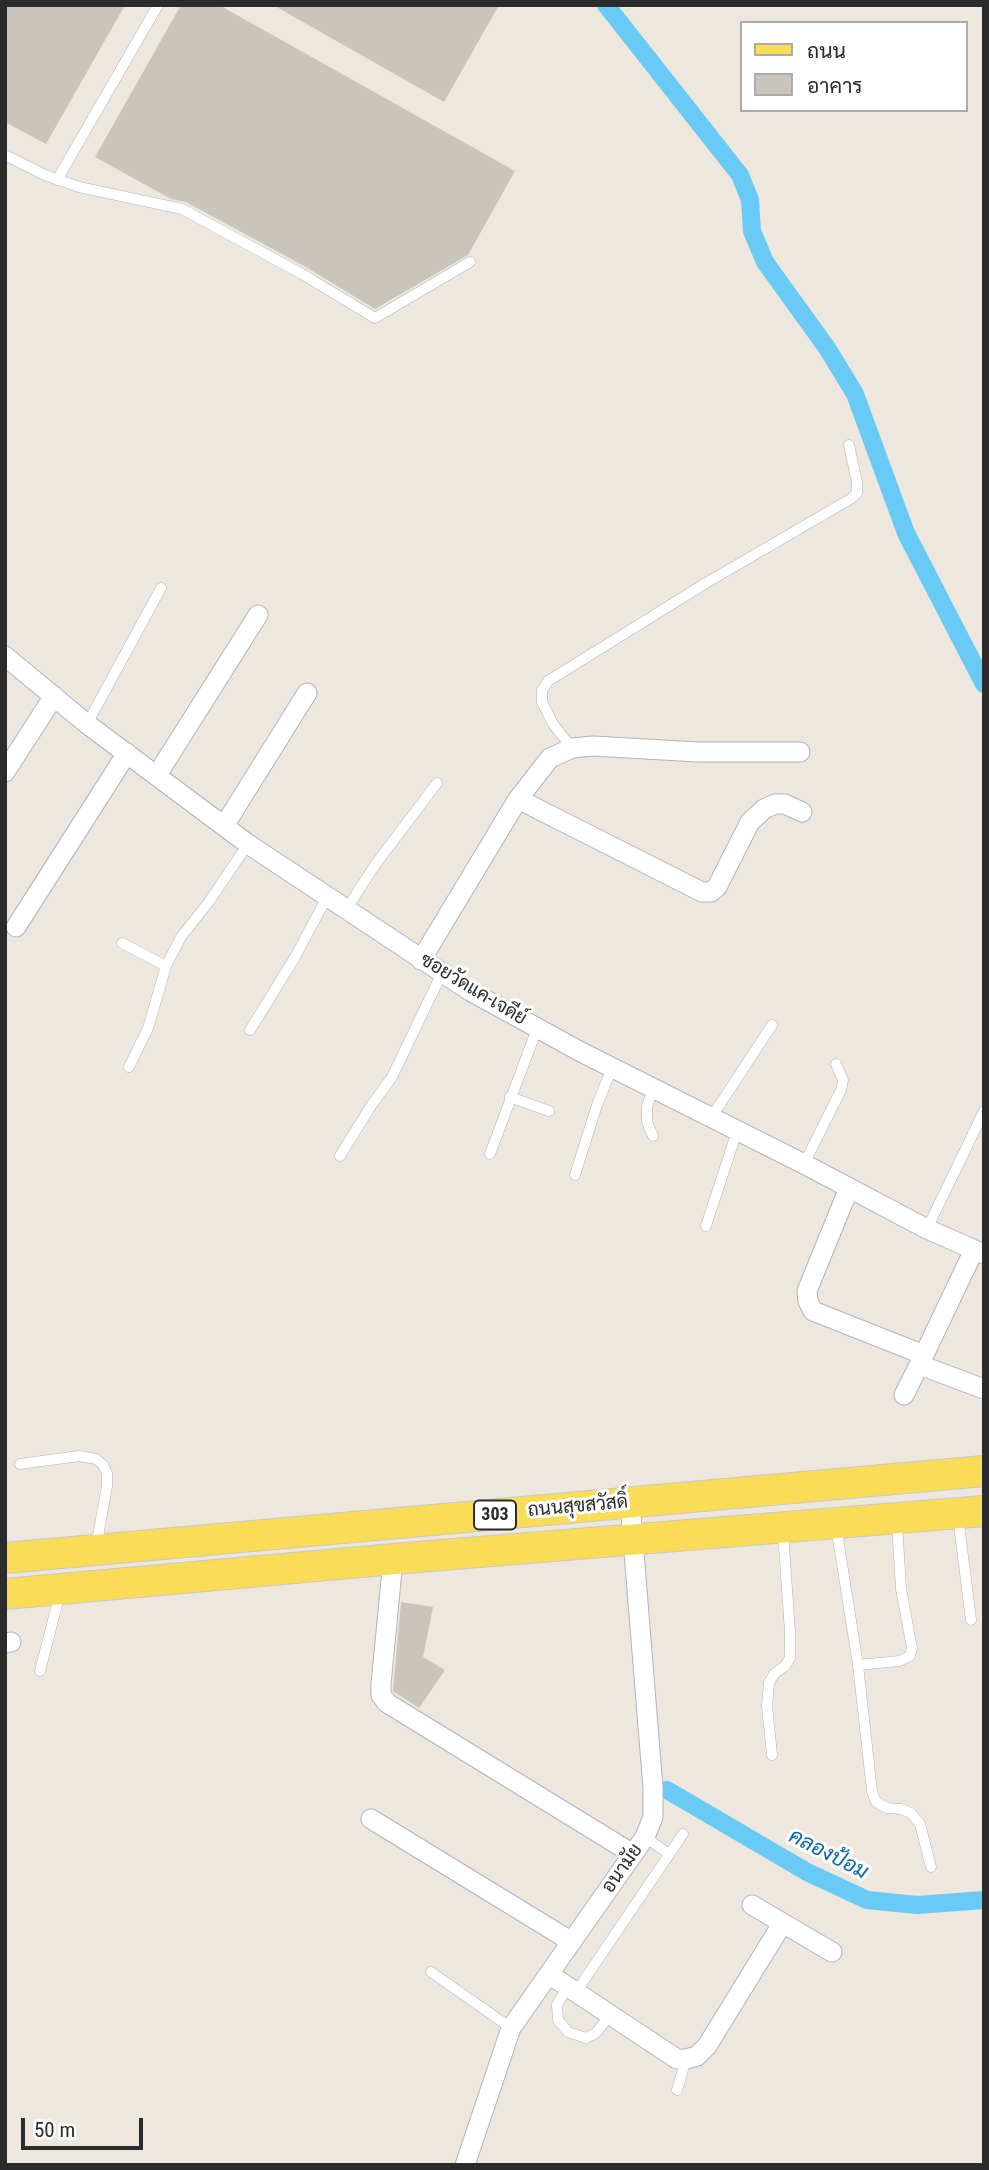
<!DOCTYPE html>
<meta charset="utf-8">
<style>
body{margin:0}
#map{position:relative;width:989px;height:2170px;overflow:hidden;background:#eee7dd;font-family:"Roboto Condensed",Sarabun,sans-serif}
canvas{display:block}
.frame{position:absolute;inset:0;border:7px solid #2b2b2b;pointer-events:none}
.legend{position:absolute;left:740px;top:21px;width:228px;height:91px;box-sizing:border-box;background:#fff;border:2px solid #aaa;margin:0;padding:9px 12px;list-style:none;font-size:21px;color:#2b2b2b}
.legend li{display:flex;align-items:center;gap:14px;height:35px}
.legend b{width:35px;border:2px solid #aaa}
.scale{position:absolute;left:21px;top:2118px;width:122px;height:32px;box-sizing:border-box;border:4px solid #2b2b2b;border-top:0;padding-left:9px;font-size:21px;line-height:24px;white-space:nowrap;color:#2b2b2b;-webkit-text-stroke:5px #fff;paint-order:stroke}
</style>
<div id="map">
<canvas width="989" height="2170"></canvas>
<div class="frame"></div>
<ul class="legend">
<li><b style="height:9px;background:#fadc56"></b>ถนน</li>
<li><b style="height:19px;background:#c9c4bc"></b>อาคาร</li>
</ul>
<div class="scale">50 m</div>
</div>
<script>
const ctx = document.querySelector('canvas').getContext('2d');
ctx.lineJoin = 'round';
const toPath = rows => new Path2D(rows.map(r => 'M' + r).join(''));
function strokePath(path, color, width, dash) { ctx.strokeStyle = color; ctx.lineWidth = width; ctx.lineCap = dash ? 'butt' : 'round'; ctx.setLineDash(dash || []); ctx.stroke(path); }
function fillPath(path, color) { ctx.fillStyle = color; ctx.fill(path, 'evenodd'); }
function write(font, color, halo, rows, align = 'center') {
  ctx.font = font + ' "Roboto Condensed",Sarabun,sans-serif'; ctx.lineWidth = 6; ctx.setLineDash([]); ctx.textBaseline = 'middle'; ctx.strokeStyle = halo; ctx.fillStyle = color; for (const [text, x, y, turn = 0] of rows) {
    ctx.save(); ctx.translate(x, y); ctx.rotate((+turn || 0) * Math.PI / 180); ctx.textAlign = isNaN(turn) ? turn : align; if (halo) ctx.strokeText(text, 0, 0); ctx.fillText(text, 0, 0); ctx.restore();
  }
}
strokePath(toPath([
 [606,5,740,175,750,200,752,231,765,262,827,348,855,394,906,533,984,684],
 [667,1790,807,1872,867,1900,917,1905,984,1900]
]), '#69caf6', 18);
fillPath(toPath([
 [5,5,125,5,46,144,5,122],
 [181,5,219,5,515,171,468,255,375,309,306,267,186,202,171,199,95,157],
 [273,5,499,5,444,102],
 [401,1602,433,1607,423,1657,445,1670,419,1708,393,1691]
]), '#c9c4bc');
const lane = toPath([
 [5,155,45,175,79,187,182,209,302,274,375,318,470,262],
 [57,180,158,5],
 [87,724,161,588],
 [572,748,553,724,542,702,542,691,548,681,706,583,852,498,857,493,857,482,849,445],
 [346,910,375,865,437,783],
 [122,943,166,966],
 [250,1030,294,959,327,897],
 [129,1067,148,1028,166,966,181,937,208,903,248,844],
 [510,1097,549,1111],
 [711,1118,772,1025],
 [653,1136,647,1122,647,1107,653,1088],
 [490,1154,537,1029],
 [340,1156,371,1106,392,1077,442,973],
 [804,1164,841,1090,843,1080,836,1064],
 [575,1175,597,1105,612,1068],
 [706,1226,737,1131],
 [927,1229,984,1111],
 [20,1464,79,1456,96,1459,103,1465,107,1473,107,1486,96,1547],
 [958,1517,971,1620],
 [836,1526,858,1665,899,1661,910,1656,912,1648,901,1589,897,1523],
 [858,1665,872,1791,876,1802,887,1808,901,1809,911,1813,920,1824,931,1867],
 [40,1671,60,1593],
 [772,1755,767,1706,769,1683,774,1674,785,1666,790,1658,790,1632,783,1532],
 [645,1837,669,1854],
 [431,1972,511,2028],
 [567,1987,557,2005,558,2020,568,2032,586,2038,596,2033,610,2015],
 [576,1992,683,1834],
 [677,2090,686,2059]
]);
const street = toPath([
 [5,656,87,724,248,844,470,991,581,1052,804,1164,927,1229,984,1254],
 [5,772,54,696],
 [157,775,258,615],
 [518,799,702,892,711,892,717,887,750,822,764,809,775,804,785,804,802,812],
 [224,826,307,693],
 [16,927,127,753],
 [421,960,518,799,550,758,572,748,593,746,698,752,800,752],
 [849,1188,807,1291,808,1301,813,1311,924,1355,974,1250],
 [920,1365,984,1389],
 [904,1395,924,1355],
 [393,1560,381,1684,381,1695,387,1703,633,1854],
 [5,1643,11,1642],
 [371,1819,572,1942],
 [752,1905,832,1952],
 [550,1975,677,2059,686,2059,697,2056,707,2046,782,1924],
 [465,2165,511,2028,645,1837,653,1817,653,1788,630,1503]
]);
const primary = toPath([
 [5,1558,984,1471],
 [5,1594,405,1558,984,1511]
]);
strokePath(lane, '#b1b2c0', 11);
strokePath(street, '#b1b2c0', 21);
strokePath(primary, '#c8c8c8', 32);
strokePath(lane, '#fff', 10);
strokePath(street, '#fff', 19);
strokePath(primary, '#fadc56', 30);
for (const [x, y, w] of [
 [495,1515,42]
]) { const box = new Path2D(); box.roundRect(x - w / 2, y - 14.5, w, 29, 5); ctx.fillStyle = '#fff'; ctx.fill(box); strokePath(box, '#2b2b2b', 2); }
write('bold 18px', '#2b2b2b', null, [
 ["303",495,1515]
]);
write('19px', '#2b2b2b', '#fff', [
 ["ซอยวัดแค-เจดีย์",473,990,31],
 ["ถนนสุขสวัสดิ์",578,1507,-5],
 ["อนามัย",623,1869,-55]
]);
write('italic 21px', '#0566a6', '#fff', [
 ["คลองป้อม",828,1855,27]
]);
</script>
